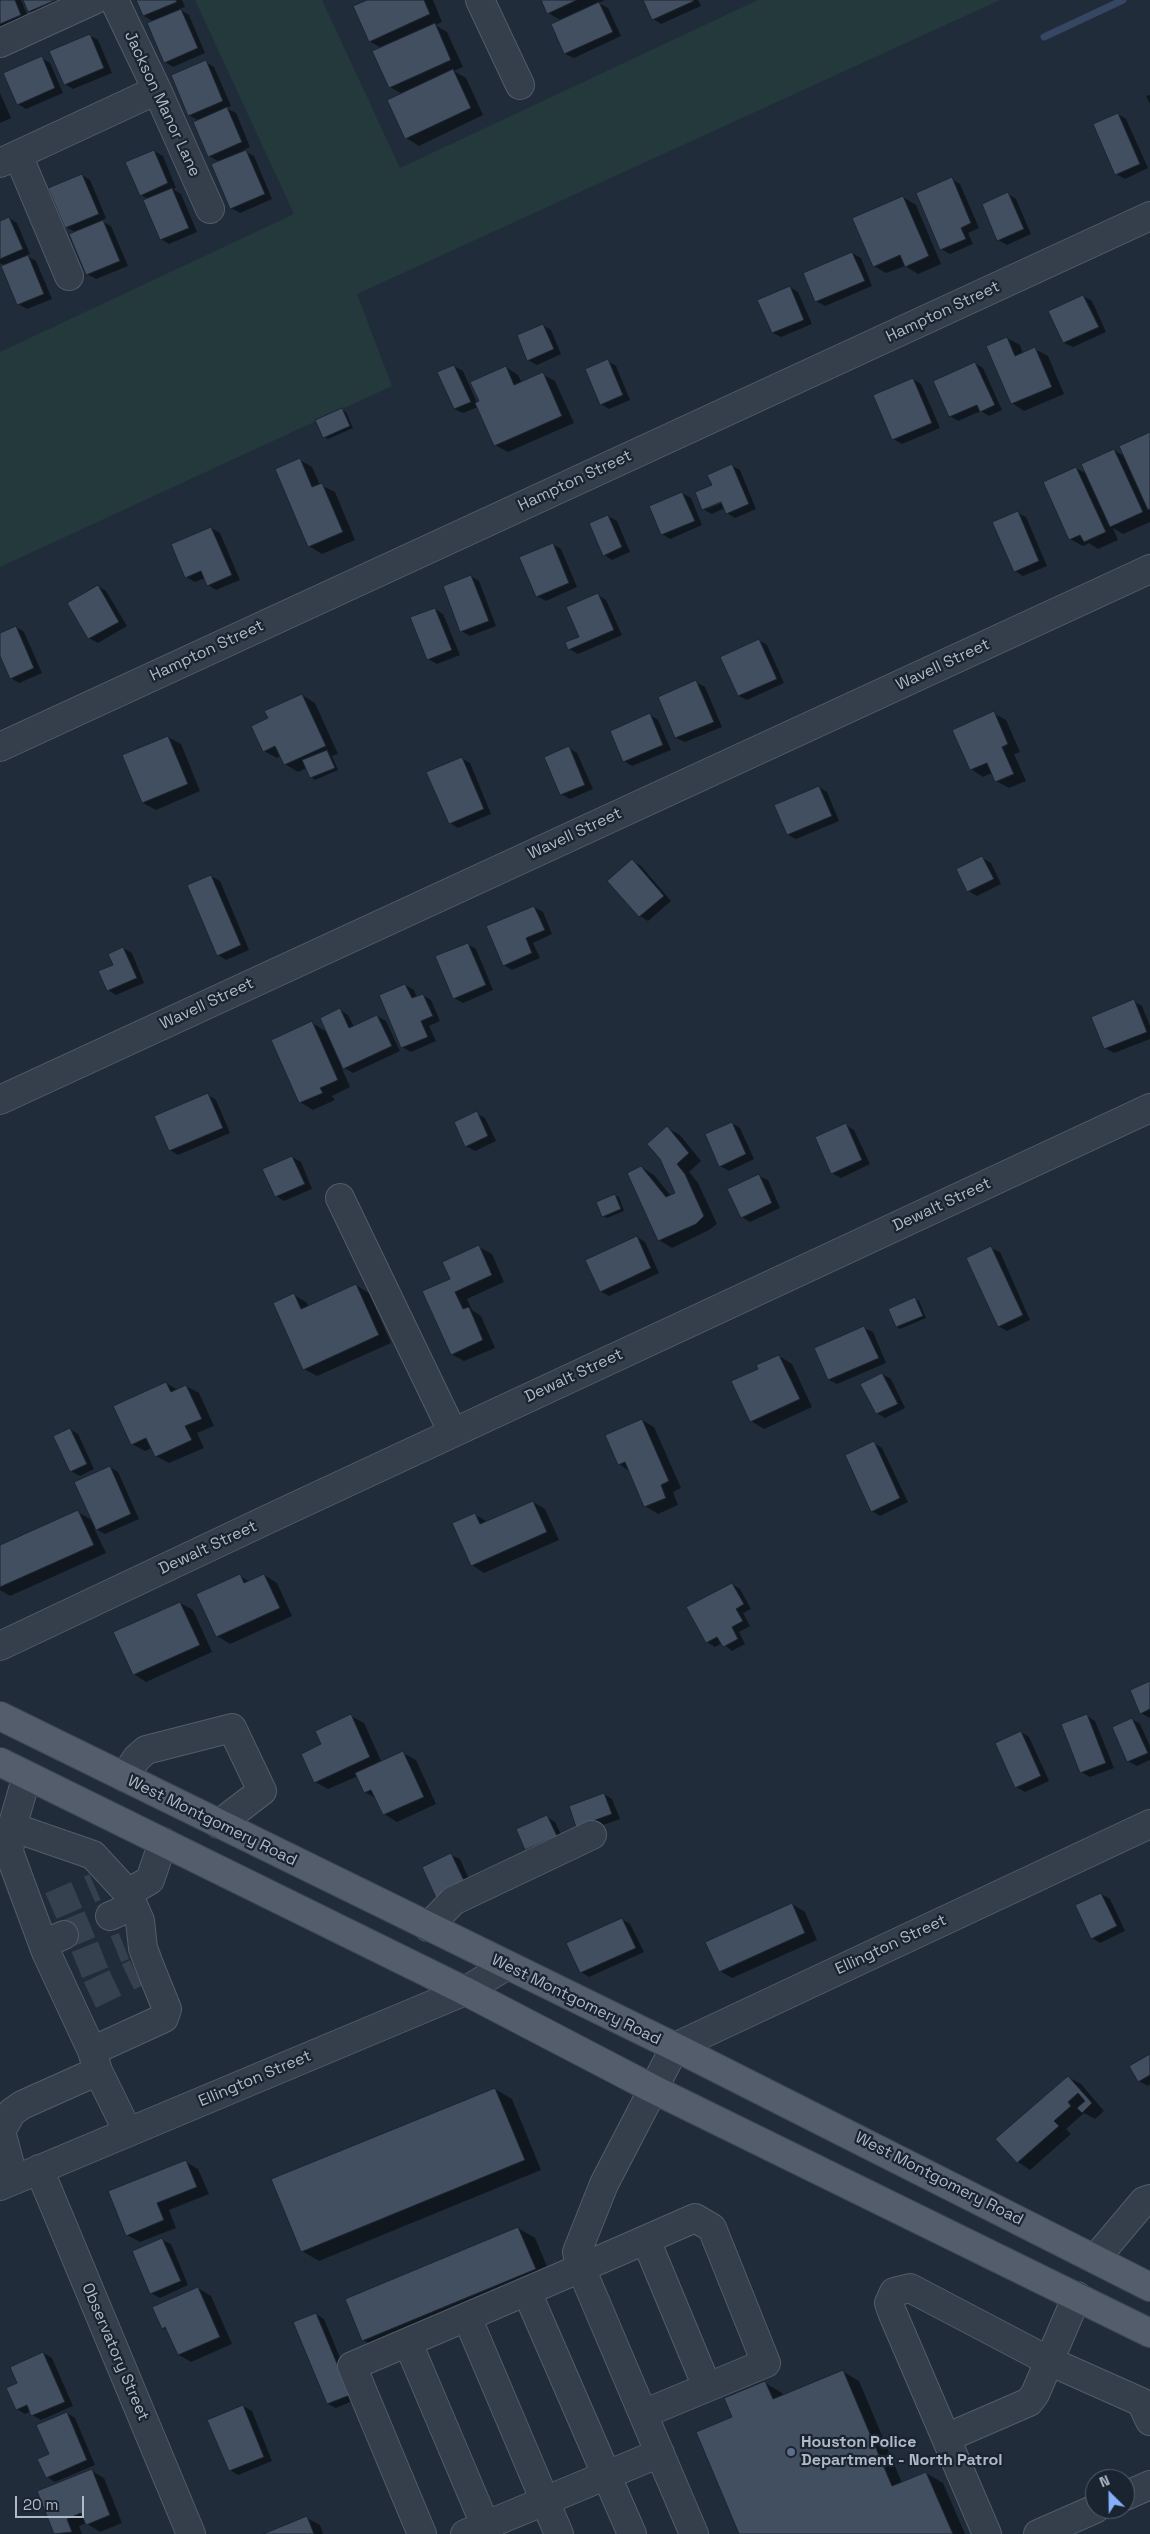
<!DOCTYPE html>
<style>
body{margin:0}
#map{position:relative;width:1150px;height:2534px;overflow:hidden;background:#212c3b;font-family:"Space Grotesk",sans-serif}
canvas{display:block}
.north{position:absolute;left:1085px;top:2469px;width:50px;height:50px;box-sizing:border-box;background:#1a2330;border:1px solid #565f6c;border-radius:50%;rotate:337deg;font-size:14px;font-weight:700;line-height:20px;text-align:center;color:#b0b9c7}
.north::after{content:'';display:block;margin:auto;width:18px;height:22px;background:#82b1fa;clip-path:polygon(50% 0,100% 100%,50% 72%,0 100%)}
.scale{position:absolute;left:15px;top:2496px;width:69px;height:22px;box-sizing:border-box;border:2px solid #b0b9c7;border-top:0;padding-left:6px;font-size:15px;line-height:18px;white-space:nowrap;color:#b0b9c7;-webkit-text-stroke:4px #1a2330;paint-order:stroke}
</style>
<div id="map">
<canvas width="1150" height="2534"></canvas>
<div class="north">N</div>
<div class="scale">20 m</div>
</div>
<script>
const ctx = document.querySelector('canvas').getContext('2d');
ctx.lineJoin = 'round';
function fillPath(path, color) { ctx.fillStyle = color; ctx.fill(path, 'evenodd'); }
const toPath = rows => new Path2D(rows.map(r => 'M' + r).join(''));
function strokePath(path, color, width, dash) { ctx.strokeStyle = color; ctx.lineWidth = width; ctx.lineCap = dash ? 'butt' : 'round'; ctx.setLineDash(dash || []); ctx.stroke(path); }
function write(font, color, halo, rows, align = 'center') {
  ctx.font = font + ' "Space Grotesk",sans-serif'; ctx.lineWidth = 4.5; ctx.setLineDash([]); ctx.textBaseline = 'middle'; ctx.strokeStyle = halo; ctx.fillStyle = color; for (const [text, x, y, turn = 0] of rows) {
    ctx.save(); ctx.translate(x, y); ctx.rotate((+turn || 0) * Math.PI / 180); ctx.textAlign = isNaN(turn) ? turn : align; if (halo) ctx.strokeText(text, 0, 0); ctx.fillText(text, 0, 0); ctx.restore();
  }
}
fillPath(toPath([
 [195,0,322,0,400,168,758,0,1000,0,357,294,392,386,0,567,0,352,294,214]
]), '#23393c');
fillPath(toPath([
 [0,0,21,0,29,19,0,32],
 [24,0,75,0,37,16,29,11],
 [137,0,182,0,185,7,179,9,189,15,205,53,173,67,165,62,154,22,144,16],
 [370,0,433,0,442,22,435,25,447,32,463,67,454,71,466,78,483,115,419,146,406,138,402,94,390,87,382,48,369,41],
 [543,0,605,0,599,3,608,8,621,36,574,58,565,54,552,25,562,21,548,13],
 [644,0,698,0,701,6,661,24,653,19],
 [89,35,98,40,112,73,73,89,65,84],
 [42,58,50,63,63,93,26,109,18,104],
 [206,62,214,67,231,106,226,108,236,113,250,147,243,150,254,156,272,199,240,213,231,208,220,162,209,156,199,121,189,115],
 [0,93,11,118,0,123],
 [1150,95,1150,104,1146,96],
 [1118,114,1126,119,1148,168,1125,179,1116,174],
 [154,151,163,156,176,188,173,189,181,194,197,232,169,244,161,239,148,199,141,195],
 [82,175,90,180,106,218,101,221,111,226,128,266,96,279,87,274,76,233,66,227],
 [952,179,960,184,979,228,968,233,973,244,950,254,941,249],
 [1008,194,1016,199,1031,234,1007,245,998,240],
 [903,197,916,205,941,264,918,274,905,266,886,273,874,266],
 [9,218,17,223,30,254,26,255,36,261,52,299,27,309,18,304,5,266,0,263,0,222],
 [852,253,861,258,872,286,825,306,816,301],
 [790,287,798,292,812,324,781,337,773,333],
 [1083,296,1092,301,1106,332,1073,347,1064,343,1050,311],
 [543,325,551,330,561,354,537,365,528,360],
 [1007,338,1020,345,1023,354,1035,349,1048,356,1064,394,1024,411,1012,403],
 [608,361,616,366,630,400,609,409,601,404],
 [975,363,983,368,1002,410,989,416,981,411,958,421,950,416],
 [454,366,463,371,477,403,481,402,506,367,518,375,522,383,542,374,555,381,574,423,508,452,495,445,478,407,463,413,454,409],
 [913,379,921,384,940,428,902,444,893,439],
 [342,410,346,412,353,428,328,439,324,437],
 [1150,433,1150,522,1123,534,1113,528,1118,540,1098,549,1089,543,1083,546,1070,539,1076,468,1087,474,1114,450,1125,457],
 [300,460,312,467,320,485,335,492,355,540,322,554,309,546],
 [732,466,740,470,756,509,735,518,727,513,725,508,712,514,703,509,713,486],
 [726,498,727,501,707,509,707,506],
 [682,493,691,498,702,525,670,539,662,534],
 [1018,513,1026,517,1047,566,1023,576,1015,571],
 [608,516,617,521,630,552,612,560,604,555],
 [211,528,220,533,240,580,216,590,208,585,205,578,195,582,186,577],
 [552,544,561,549,577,587,546,601,537,596],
 [471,576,479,581,496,626,470,636,461,631],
 [98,586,106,591,127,626,98,643,89,638,69,603],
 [598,595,606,600,622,635,578,654,569,649,580,637],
 [435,609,443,614,460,655,437,664,428,659,412,618],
 [16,627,24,632,42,673,19,683,11,678,0,653,0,634],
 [759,640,767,645,784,683,747,700,739,696,722,657],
 [696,682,705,687,722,727,685,742,676,738,659,698],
 [302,695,315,703,338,754,332,756,338,770,315,780,311,777,307,768,298,772,285,764,281,756,277,758,264,751,269,719],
 [993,713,1006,720,1020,752,1014,754,1026,781,1009,788,996,781,992,773,983,777,971,769],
 [650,715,658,720,671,750,632,766,624,761],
 [168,737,181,744,200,791,156,810,143,803,123,756],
 [569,748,577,753,593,789,570,799,561,794],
 [461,758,470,763,491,814,458,828,450,823],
 [819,787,827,792,839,821,796,839,788,835],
 [982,858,991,863,1001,884,977,896,968,891],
 [632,861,641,866,671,901,648,921,640,916],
 [211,876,220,881,249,950,226,960,218,955],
 [534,907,543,912,552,934,533,943,540,958,512,970,504,965],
 [467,944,476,949,493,990,463,1003,454,998],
 [123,948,132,953,144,983,116,995,108,990,114,965],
 [405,985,414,990,417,998,423,995,431,1000,440,1021,429,1026,436,1041,411,1052,402,1047],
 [1133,1001,1142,1006,1150,1026,1150,1039,1114,1053,1105,1048],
 [340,1010,348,1015,354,1027,377,1016,386,1021,400,1051,353,1073,341,1066,350,1087,332,1096,335,1100,313,1110,300,1102,312,1023,327,1032],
 [208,1095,216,1100,230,1133,178,1155,170,1150],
 [476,1113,485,1118,496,1141,475,1151,466,1146],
 [732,1123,740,1128,754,1159,729,1171,720,1166],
 [846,1125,854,1130,870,1164,841,1178,832,1173],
 [667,1128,680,1135,701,1161,689,1172,698,1183,717,1224,709,1230,672,1248,659,1240,641,1167,654,1175,671,1196,677,1193],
 [292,1157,301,1162,312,1189,284,1201,276,1196],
 [759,1176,768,1180,780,1208,750,1222,742,1217],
 [615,1195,619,1197,624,1211,607,1218,603,1216],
 [637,1237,645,1242,659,1273,609,1296,600,1291],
 [479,1247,492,1254,504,1282,467,1299,472,1310,481,1316,495,1348,464,1361,451,1354,452,1280],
 [991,1248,1000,1252,1030,1320,1007,1331,998,1326],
 [356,1285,369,1293,391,1343,317,1376,304,1369,294,1295,306,1302,309,1307],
 [915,1299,919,1301,926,1318,900,1329,897,1327],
 [864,1328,873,1332,886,1363,837,1384,829,1380],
 [779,1356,792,1364,812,1407,764,1429,751,1421,759,1369],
 [882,1374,891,1379,905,1408,885,1418,877,1413],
 [166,1383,178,1390,186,1386,199,1393,214,1426,197,1433,204,1448,169,1463,156,1456,152,1448,145,1451,132,1444],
 [642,1420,654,1427,681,1488,673,1492,678,1505,658,1514,645,1506,629,1471,619,1464],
 [70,1429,78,1434,94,1469,80,1476,71,1471],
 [874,1443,882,1448,908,1502,880,1516,872,1511],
 [110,1467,118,1472,139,1519,105,1534,94,1528,106,1553,10,1596,0,1590,0,1547,78,1512,93,1521],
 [533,1502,545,1509,559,1540,484,1573,472,1565,474,1514,488,1522],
 [264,1575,277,1583,292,1616,230,1644,217,1636,240,1576,250,1582],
 [732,1584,740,1589,751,1609,743,1613,750,1626,739,1632,745,1644,732,1651,722,1643,715,1647,707,1642],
 [180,1603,193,1610,212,1652,146,1682,134,1674],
 [1150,1683,1150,1718,1141,1713],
 [351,1716,364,1723,382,1763,403,1753,416,1760,436,1804,397,1822,384,1814,377,1799,365,1792,358,1776,328,1789,315,1782,323,1745],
 [1087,1716,1095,1721,1114,1768,1090,1777,1081,1772],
 [1132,1719,1140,1724,1150,1746,1150,1760,1137,1766,1128,1761],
 [1021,1732,1029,1737,1049,1781,1025,1792,1016,1787,996,1743],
 [604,1794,612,1799,620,1819,586,1831,577,1826],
 [547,1817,555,1822,564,1841,534,1854,526,1849],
 [451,1855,460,1859,474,1891,438,1899],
 [1101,1894,1110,1899,1125,1931,1100,1943,1092,1938],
 [792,1904,805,1912,817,1940,732,1978,720,1971],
 [622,1919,630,1924,644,1952,589,1977,581,1972],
 [1150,2055,1150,2084,1148,2086,1139,2081],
 [1068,2077,1081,2084,1104,2111,1095,2119,1084,2113,1066,2129,1071,2134,1030,2170,1018,2162,997,2139],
 [495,2089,512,2099,541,2170,319,2261,302,2251],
 [186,2162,198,2169,209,2194,169,2210,176,2228,140,2242,127,2235],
 [518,2228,535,2238,552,2278,380,2350,363,2340],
 [162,2240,171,2244,188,2285,160,2298,151,2293],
 [198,2288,211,2296,232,2344,191,2362,179,2355,168,2331,163,2328],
 [316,2314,324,2319,357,2399,336,2408,328,2404],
 [43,2353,52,2358,73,2406,41,2420,32,2415,31,2411,25,2414,17,2409,19,2384],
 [842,2371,859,2381,902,2483,926,2473,943,2483,965,2534,741,2534,733,2418,765,2383,782,2393,783,2396],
 [243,2406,252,2411,272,2461,238,2475,230,2470],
 [67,2413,75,2418,95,2465,55,2482,47,2477,51,2455],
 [92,2471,104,2478,122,2523,100,2532,86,2523,79,2526,82,2534,56,2534,39,2492],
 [307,2518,320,2525,323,2534,266,2534]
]), '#0007');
strokePath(toPath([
 [1044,37,1123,0]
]), '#354762', 7);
const building = toPath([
 [0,0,15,0,21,15,0,24,0,0],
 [23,0,56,0,28,12,23,0],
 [136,0,176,0,177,2,143,16,136,0],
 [367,0,424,0,430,14,369,42,353,6,367,0],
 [541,0,577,0,547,14,541,0],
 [643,0,693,0,694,1,652,20,643,0],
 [599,2,613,32,564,54,551,24,599,2],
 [181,9,198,48,164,63,147,23,181,9],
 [435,23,451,60,389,88,372,51,435,23],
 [90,34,104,68,64,85,49,51,90,34],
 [42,56,55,88,17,105,3,73,42,56],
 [206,60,223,101,188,116,171,75,206,60],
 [453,69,471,108,405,139,387,100,453,69],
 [227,107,242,142,208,157,193,122,227,107],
 [1118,113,1140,164,1115,175,1093,124,1118,113],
 [154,150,168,183,140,196,125,162,154,150],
 [246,150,265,194,230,209,211,164,246,150],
 [82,174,99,214,65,228,48,188,82,174],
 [952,177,971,223,961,228,966,239,940,250,916,193,952,177],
 [172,188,189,228,160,240,143,200,172,188],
 [1008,192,1024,229,997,241,982,204,1008,192],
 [903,196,929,256,905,267,900,255,873,267,852,218,903,196],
 [9,217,23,249,0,259,0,221,9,217],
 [103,220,120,261,86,275,69,234,103,220],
 [852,252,865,281,815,302,803,273,852,252],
 [28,255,44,294,17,305,1,266,28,255],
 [790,286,804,320,772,333,757,300,790,286],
 [1083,295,1099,327,1063,343,1048,311,1083,295],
 [543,324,554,349,527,361,517,335,543,324],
 [1007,337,1015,356,1035,347,1052,387,1011,404,986,346,1007,337],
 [608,359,623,395,600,405,585,369,608,359],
 [975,362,995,405,980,412,977,405,949,417,933,381,975,362],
 [454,365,471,402,454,409,437,372,454,365],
 [506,366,514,385,543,372,562,416,494,446,475,403,479,401,470,382,506,366],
 [913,378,932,423,892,440,873,395,913,378],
 [342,408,350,426,323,438,315,420,342,408],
 [1150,432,1150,509,1148,510,1119,446,1150,432],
 [1114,449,1143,512,1110,527,1081,464,1114,449],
 [300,458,312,487,322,483,343,532,308,547,275,469,300,458],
 [732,464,749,504,726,514,721,502,702,510,695,492,712,485,707,475,732,464],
 [1076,467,1106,532,1084,542,1080,535,1069,540,1043,482,1076,467],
 [682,492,695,521,661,535,649,506,682,492],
 [1018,511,1039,561,1014,572,992,522,1018,511],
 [608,515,622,547,603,556,589,523,608,515],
 [211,527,232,575,207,586,201,571,185,578,171,544,211,527],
 [553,543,569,583,536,597,519,557,553,543],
 [471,575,489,621,460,632,443,586,471,575],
 [98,585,119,622,88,639,67,603,98,585],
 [598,593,614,630,568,650,565,642,579,637,566,607,598,593],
 [435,608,452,650,427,660,410,617,435,608],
 [16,626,34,668,10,679,0,656,0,633,16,626],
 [759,639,777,679,738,696,720,657,759,639],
 [696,680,714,722,675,738,658,697,696,680],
 [302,694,326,746,284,765,275,746,263,752,251,726,268,718,264,711,302,694],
 [994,711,1008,744,1002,747,1014,774,995,782,987,763,970,770,952,730,994,711],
 [650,713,663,745,623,762,610,731,650,713],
 [168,736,188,784,142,803,122,755,168,736],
 [569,746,585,785,560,795,544,757,569,746],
 [327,750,335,768,310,778,302,760,327,750],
 [462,757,484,809,449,824,426,772,462,757],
 [819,786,832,816,787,835,774,805,819,786],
 [982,856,994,879,967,892,956,869,982,856],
 [632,859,664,896,639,917,607,881,632,859],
 [211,875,241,945,217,956,187,885,211,875],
 [534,906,545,930,526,938,532,953,503,966,486,926,534,906],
 [468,943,486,985,453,999,435,956,468,943],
 [123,947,137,978,107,991,98,971,113,965,108,954,123,947],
 [405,984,412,998,423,994,433,1016,421,1021,428,1037,401,1048,379,995,405,984],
 [1134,999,1147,1032,1104,1049,1091,1017,1134,999],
 [340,1008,349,1028,377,1015,392,1046,343,1069,320,1018,340,1008],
 [312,1021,338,1080,320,1088,323,1093,299,1103,271,1040,312,1021],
 [208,1093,223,1128,169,1151,154,1116,208,1093],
 [477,1111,488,1136,465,1147,454,1122,477,1111],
 [732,1122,746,1154,719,1167,705,1134,732,1122],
 [846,1123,862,1160,831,1174,815,1137,846,1123],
 [667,1126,689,1153,677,1164,685,1174,704,1216,696,1224,658,1241,627,1173,641,1166,666,1197,675,1193,660,1159,647,1144,667,1126],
 [292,1156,305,1184,275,1197,262,1169,292,1156],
 [759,1174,772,1203,741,1218,727,1189,759,1174],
 [615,1194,621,1209,602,1217,596,1202,615,1194],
 [637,1236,651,1268,600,1292,585,1260,637,1236],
 [479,1245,492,1275,455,1292,463,1309,469,1307,483,1340,451,1355,422,1291,450,1279,442,1262,479,1245],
 [991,1246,1023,1315,998,1327,966,1258,991,1246],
 [356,1284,379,1335,303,1370,273,1303,294,1293,301,1309,356,1284],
 [915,1297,923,1316,896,1327,888,1309,915,1297],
 [864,1326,879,1358,828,1380,814,1348,864,1326],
 [779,1355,800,1399,750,1422,731,1381,758,1369,756,1365,779,1355],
 [882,1373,898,1404,876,1414,860,1384,882,1373],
 [166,1382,171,1392,186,1385,202,1419,185,1426,192,1440,155,1457,146,1438,131,1445,113,1406,166,1382],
 [642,1419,669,1481,661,1485,666,1498,644,1507,625,1462,618,1465,605,1435,642,1419],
 [70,1428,87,1464,70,1472,53,1436,70,1428],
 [874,1441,900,1498,871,1512,845,1455,874,1441],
 [110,1466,131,1514,96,1530,74,1482,110,1466],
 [533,1501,547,1532,471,1566,452,1523,475,1513,480,1524,533,1501],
 [78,1510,94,1545,0,1587,0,1545,78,1510],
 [240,1574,244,1583,264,1574,280,1608,216,1637,196,1594,240,1574],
 [732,1583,744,1604,736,1609,743,1621,732,1627,738,1639,723,1647,717,1637,706,1643,686,1607,732,1583],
 [180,1602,200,1645,133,1675,113,1632,180,1602],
 [1150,1681,1150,1709,1140,1714,1130,1690,1150,1681],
 [351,1714,370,1757,314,1783,301,1754,321,1744,315,1731,351,1714],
 [1087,1714,1106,1763,1080,1773,1061,1724,1087,1714],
 [1132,1718,1148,1753,1127,1762,1112,1727,1132,1718],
 [1021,1731,1041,1776,1015,1788,995,1743,1021,1731],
 [403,1751,424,1797,383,1815,371,1790,364,1793,355,1773,403,1751],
 [604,1793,612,1814,576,1827,569,1806,604,1793],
 [547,1815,557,1836,525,1850,516,1829,547,1815],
 [451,1853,467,1887,437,1900,422,1867,451,1853],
 [1101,1893,1117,1926,1091,1939,1075,1905,1101,1893],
 [792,1903,805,1933,719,1972,705,1942,792,1903],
 [622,1918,636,1948,580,1973,566,1943,622,1918],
 [1150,2054,1150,2075,1138,2082,1129,2066,1150,2054],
 [1068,2076,1092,2103,1082,2113,1077,2108,1085,2101,1078,2093,1068,2102,1071,2106,1054,2121,1059,2126,1017,2163,995,2139,1068,2076],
 [495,2088,525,2160,301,2252,271,2179,495,2088],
 [186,2160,197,2187,157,2203,164,2220,126,2236,108,2191,186,2160],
 [518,2227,536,2269,362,2341,345,2299,518,2227],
 [162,2238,181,2281,150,2294,132,2251,162,2238],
 [198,2287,220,2337,178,2355,165,2327,162,2329,152,2307,198,2287],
 [316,2313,350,2395,327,2404,293,2322,316,2313],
 [43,2352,65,2402,31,2416,27,2405,16,2410,6,2388,17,2383,10,2367,43,2352],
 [843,2370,892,2486,926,2472,953,2534,739,2534,696,2432,732,2417,724,2398,765,2381,773,2399,843,2370],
 [243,2405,264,2457,229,2471,207,2420,243,2405],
 [67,2412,87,2460,46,2478,37,2459,49,2454,36,2425,67,2412],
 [92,2469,110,2515,86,2525,81,2513,67,2519,72,2532,54,2534,37,2491,92,2469],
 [307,2516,314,2534,263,2534,307,2516]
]);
fillPath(building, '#424f60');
strokePath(building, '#1c2532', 1);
strokePath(toPath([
 [51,1906,95,1887],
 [64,1935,110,1916],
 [77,1965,124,1946],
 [90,1995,136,1973]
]), '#364150', 28, [28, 14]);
const minor = toPath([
 [114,0,157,90,210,209],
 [480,0,520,85],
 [0,43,94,0],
 [18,155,69,276],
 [0,163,157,90],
 [0,747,1150,216],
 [0,1100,1150,569],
 [340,1198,453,1433],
 [0,1646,279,1514,1150,1108],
 [27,1776,12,1827,9,1852,46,1952,92,2051,98,2071,128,2132],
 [124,1777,137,1758,146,1750,232,1728,262,1791,219,1824],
 [12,1827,93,1855,128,1893,150,1880,163,1842],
 [110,1916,133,1906],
 [428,1927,453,1901,592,1835],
 [43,1944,64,1935],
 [92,2051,164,2018,167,2009,150,1967,143,1948,140,1921,128,1893],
 [39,2169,191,2534],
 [14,2180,1,2131,12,2112,22,2105,98,2071],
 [0,2186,465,1991,506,1966],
 [646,2240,707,2387],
 [1096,2258,1144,2201,1150,2199],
 [527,2292,632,2534],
 [467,2317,559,2534],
 [408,2343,489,2534],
 [643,2414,766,2363,712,2228,695,2218,581,2268,694,2534],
 [946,2438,1029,2402,1035,2394,1077,2296],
 [1125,2496,1150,2485],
 [422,2534,352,2366,581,2268,577,2252,604,2184,675,2047,1150,1824],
 [465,2534,660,2453],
 [987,2534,892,2312,889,2303,894,2292,910,2288,1049,2361,1141,2402,1150,2421],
 [1038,2534,1095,2509]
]);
const major = toPath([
 [0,1716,675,2047,1150,2287],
 [0,1762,465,1991,653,2089,1150,2333]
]);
strokePath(minor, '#535c69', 30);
strokePath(major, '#3e4754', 30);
strokePath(minor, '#353e4b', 28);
strokePath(major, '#535d6b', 28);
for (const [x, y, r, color] of [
 [791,2452,5,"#5c6f8a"]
]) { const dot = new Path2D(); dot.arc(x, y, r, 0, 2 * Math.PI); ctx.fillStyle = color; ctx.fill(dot); strokePath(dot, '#1a2330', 2); }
write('16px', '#b0b9c7', '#1a2330', [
 ["Jackson Manor Lane",162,104,65],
 ["Hampton Street",943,312,-25],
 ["Hampton Street",575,481,-25],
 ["Hampton Street",207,651,-25],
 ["Wavell Street",943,665,-25],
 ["Wavell Street",575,834,-25],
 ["Wavell Street",207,1004,-25],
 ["Dewalt Street",942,1205,-25],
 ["Dewalt Street",574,1376,-25],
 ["Dewalt Street",208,1548,-25],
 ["West Montgomery Road",212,1821,26],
 ["Ellington Street",891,1945,-25],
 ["West Montgomery Road",576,2000,26],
 ["Ellington Street",255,2079,-23],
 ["West Montgomery Road",939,2179,27],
 ["Observatory Street",115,2352,67]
]);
write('bold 16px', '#b0b9c7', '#1a2330', [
 ["Houston Police",801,2443],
 ["Department - North Patrol",801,2461]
], 'left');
</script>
